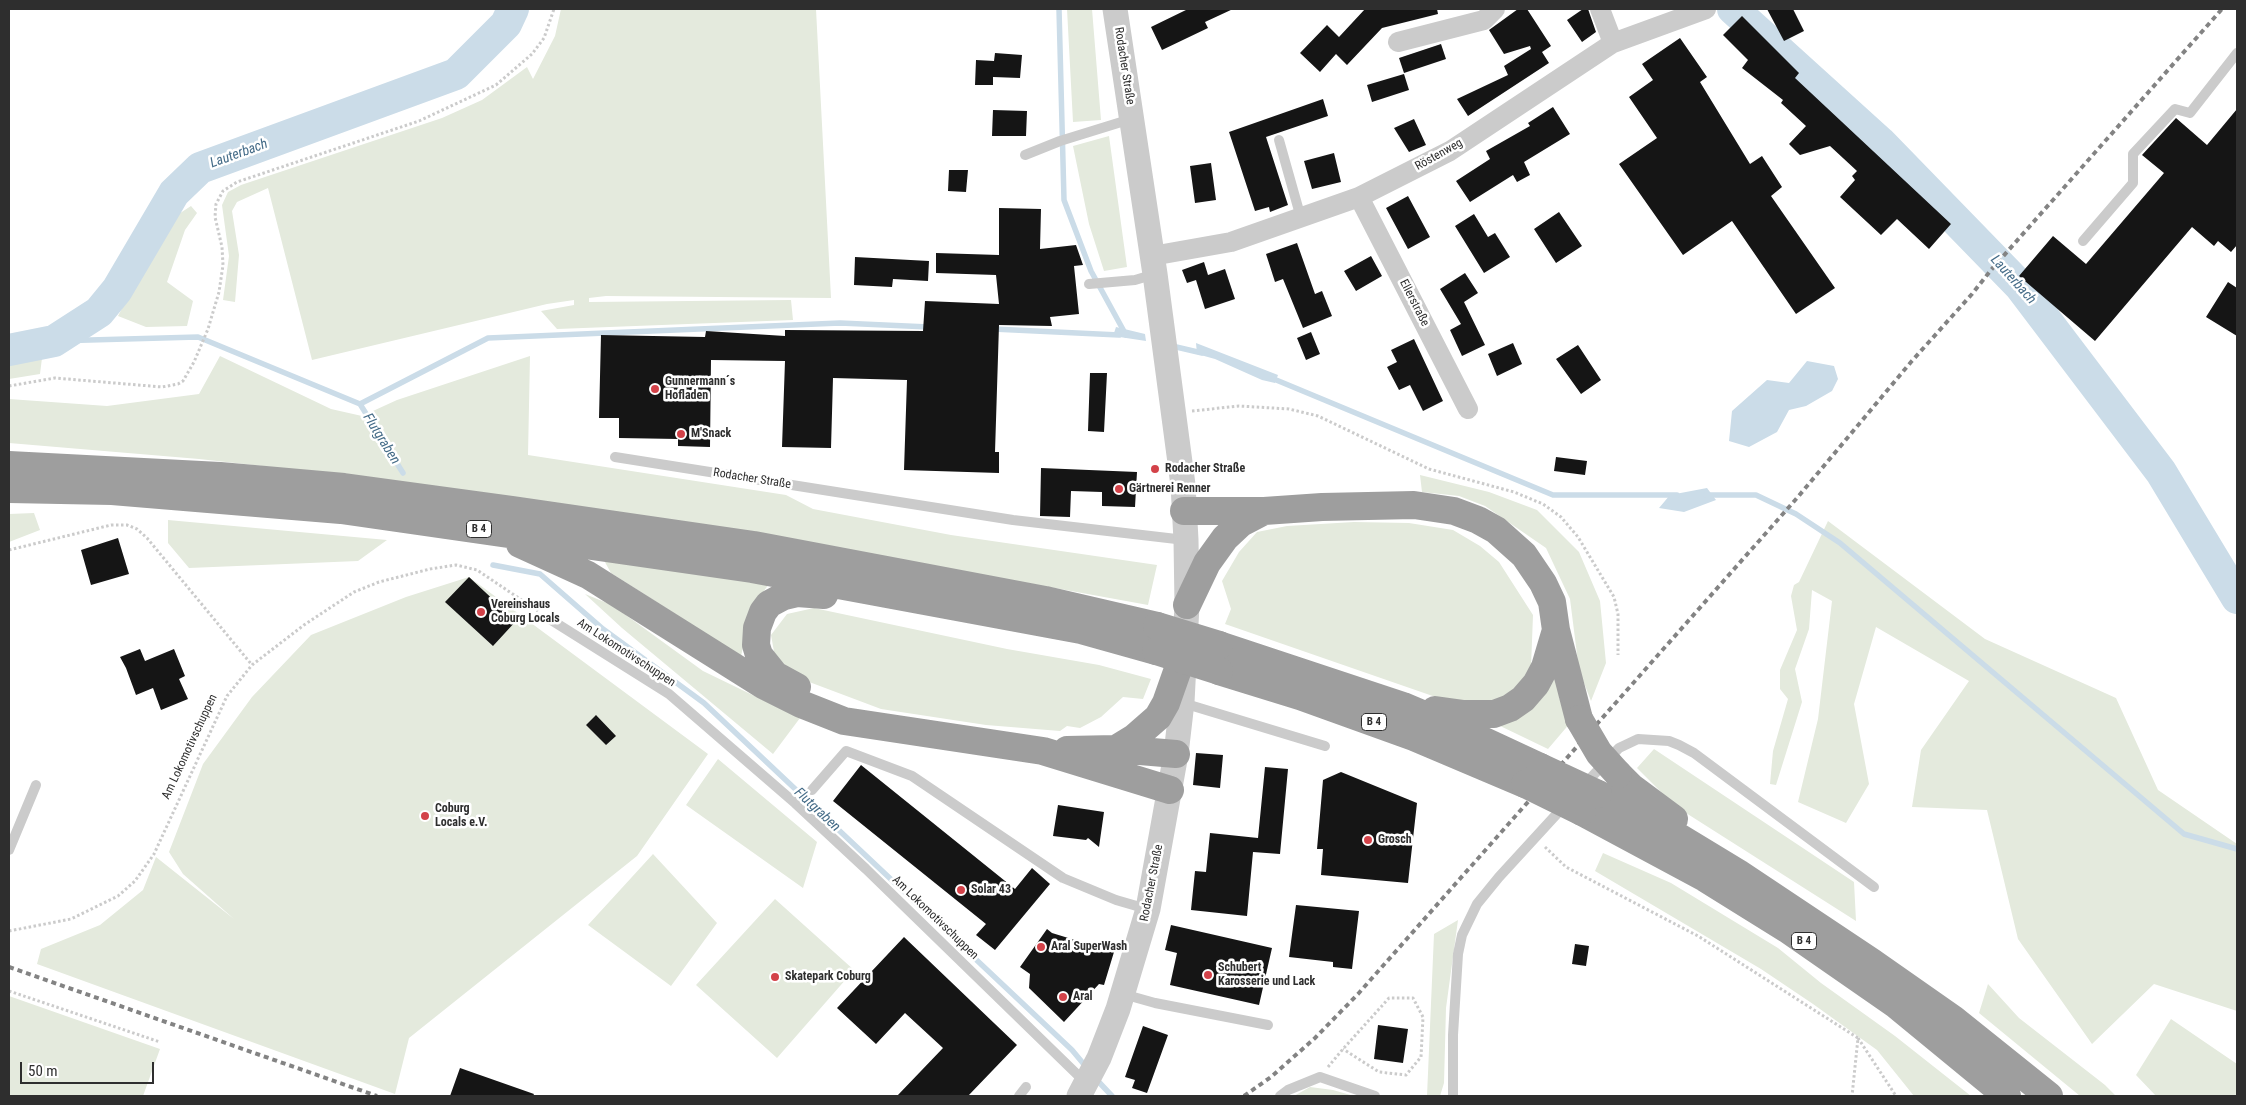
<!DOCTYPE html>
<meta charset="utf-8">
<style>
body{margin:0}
#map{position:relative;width:2246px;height:1105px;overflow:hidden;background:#fff;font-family:"Roboto Condensed",sans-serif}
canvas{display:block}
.frame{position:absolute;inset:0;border:10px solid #2e2e2e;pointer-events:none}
.scale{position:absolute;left:20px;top:1062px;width:134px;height:22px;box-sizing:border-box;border:2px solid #2e2e2e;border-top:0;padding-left:6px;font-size:15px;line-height:18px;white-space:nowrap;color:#2e2e2e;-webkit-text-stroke:4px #fff;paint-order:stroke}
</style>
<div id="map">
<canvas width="2246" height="1105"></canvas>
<div class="frame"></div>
<div class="scale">50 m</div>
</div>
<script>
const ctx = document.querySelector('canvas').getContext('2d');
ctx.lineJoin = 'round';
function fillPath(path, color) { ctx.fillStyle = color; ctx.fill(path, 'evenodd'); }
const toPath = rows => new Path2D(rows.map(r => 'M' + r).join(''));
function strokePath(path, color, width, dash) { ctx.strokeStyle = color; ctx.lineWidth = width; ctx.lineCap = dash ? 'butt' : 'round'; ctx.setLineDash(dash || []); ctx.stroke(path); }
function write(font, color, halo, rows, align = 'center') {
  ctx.font = font + ' "Roboto Condensed",sans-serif'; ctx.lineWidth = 5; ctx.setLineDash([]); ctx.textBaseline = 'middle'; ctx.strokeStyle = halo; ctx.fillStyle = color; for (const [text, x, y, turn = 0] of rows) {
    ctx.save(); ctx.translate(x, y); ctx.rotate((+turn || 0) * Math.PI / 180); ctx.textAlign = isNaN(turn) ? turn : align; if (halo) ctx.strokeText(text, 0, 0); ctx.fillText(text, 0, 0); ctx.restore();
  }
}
fillPath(toPath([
 [561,9,816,9,831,298,606,296,589,298,589,302,791,300,793,320,557,329,541,311,574,305,574,300,547,304,312,360,268,188,237,202,232,211,239,255,235,302,223,300,229,256,222,205,228,192,241,185,442,118,482,100,527,67,533,79,555,36],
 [1067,9,1092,9,1101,120,1073,122],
 [1109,136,1127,267,1104,271,1089,224,1073,146],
 [191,206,197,213,185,230,167,282,193,301,187,326,146,327,118,316,168,221],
 [220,356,331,409,362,416,397,400,530,356,528,455,786,495,813,509,951,535,1157,565,1148,605,824,546,308,471,199,459,9,443,9,399,107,406,199,394],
 [42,358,40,374,9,379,9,363],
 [1420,475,1489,492,1537,510,1579,552,1600,601,1606,663,1591,701,1579,670,1570,599,1546,548,1485,506,1459,496,1422,492],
 [34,513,40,530,9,542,9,514],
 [168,520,387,540,358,561,189,568,168,543],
 [1828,521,1985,639,2116,698,2158,790,2237,844,2237,1011,2154,984,2092,1044,2018,939,1987,810,1912,807,1921,750,1969,681,1876,627,1854,704,1869,784,1846,823,1798,802,1818,719,1832,601,1812,590,1809,629,1795,669,1802,702,1776,785,1770,784,1773,751,1788,699,1780,689,1780,670,1797,630,1791,596,1794,585,1799,582],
 [1354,522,1409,523,1453,530,1480,546,1499,562,1533,615,1531,667,1508,702,1476,711,1225,624,1231,609,1222,581,1239,552,1257,532,1287,526],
 [601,555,769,584,758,599,749,622,741,656,611,573],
 [469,577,708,754,637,856,409,1038,395,1094,37,964,41,949,100,925,143,890,156,857,234,919,183,874,169,852,203,764,252,697,311,635,406,597],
 [585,594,612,605,703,671,800,718,773,754,622,628],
 [814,608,1007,649,1099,665,1151,679,1143,699,1123,697,1101,717,1080,728,1067,726,1060,731,986,725,881,709,780,671,775,657,771,635,787,614],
 [1555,675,1560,700,1571,722,1548,749,1494,723],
 [1654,749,1854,882,1856,921,1675,806,1637,768],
 [718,759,817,842,803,888,686,805],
 [1603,853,1671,883,1778,948,1821,983,1895,1036,1971,1096,1914,1096,1877,1050,1813,1004,1761,969,1595,871],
 [653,854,717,923,671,986,588,925],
 [775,899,854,970,777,1058,696,985],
 [1458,920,1446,1008,1444,1083,1440,1096,1427,1096,1434,934],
 [1988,984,2019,1018,2105,1085,2116,1096,2080,1096,1979,1013],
 [9,996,160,1049,143,1096,9,1096],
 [2171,1019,2237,1064,2237,1096,2156,1096,2136,1075],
 [1310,1087,1333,1090,1354,1096,1294,1096]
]), '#e4eadd');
fillPath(toPath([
 [505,9,523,9,514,31,499,51,486,58,483,36],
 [232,149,254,157,204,177,184,168],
 [1116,327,1145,334,1146,341,1113,336],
 [42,331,53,353,42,358,9,363,9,344],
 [1196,343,1278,375,1275,383,1262,380,1215,359,1197,354],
 [1807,361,1834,366,1838,379,1832,391,1806,406,1789,410,1777,432,1749,447,1729,441,1732,411,1767,380,1789,383],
 [1707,488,1716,500,1684,512,1659,508,1670,495]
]), '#cbdce8');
strokePath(toPath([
 [1059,9,1064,200,1091,271,1126,335],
 [993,329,1119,335],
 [54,341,198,337,360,404,488,338,840,323,929,327],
 [1172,346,1202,353],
 [1269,377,1553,495,1677,495],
 [360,404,403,473],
 [1706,495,1756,495,1796,514,1840,543,2184,834,2237,849],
 [493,565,540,574,603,629,704,703,1072,1050,1087,1068],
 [1096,1079,1112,1096]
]), '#cbdce8', 5.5);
strokePath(toPath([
 [1733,9,1880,142,2020,286,2161,472,2237,598],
 [9,350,54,341,99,312,117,290,174,193,200,168,456,74,506,24,513,9]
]), '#cbdce8', 32);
fillPath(toPath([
 [1188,9,1233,9,1205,22,1208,28,1162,50,1151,27],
 [1365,9,1437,9,1438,14,1382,28,1347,65,1336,54,1320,72,1300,53,1327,25,1339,37],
 [1518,9,1527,9,1551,46,1542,52,1549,63,1468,116,1457,99,1508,75,1504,66,1531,49,1530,46,1504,54,1489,30],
 [1583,9,1588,9,1596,32,1582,42,1567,20],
 [1767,9,1793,9,1804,31,1784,41],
 [1742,16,1799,73,1795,78,1951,224,1929,249,1897,219,1881,235,1840,197,1855,180,1852,176,1857,171,1830,146,1800,155,1789,144,1806,126,1781,103,1783,100,1742,68,1748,60,1723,35],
 [1680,38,1707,77,1700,82,1750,164,1762,156,1782,187,1771,196,1835,288,1796,314,1732,221,1683,255,1619,164,1657,138,1629,97,1653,80,1642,64],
 [1441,44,1446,59,1404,73,1399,58],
 [995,53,1022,55,1020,78,993,77,993,85,975,85,976,60,994,61],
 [1404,74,1409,90,1372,102,1367,85],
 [1323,99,1328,116,1266,137,1288,205,1270,212,1269,207,1255,211,1229,132],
 [1553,107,1570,134,1524,162,1530,175,1517,182,1513,175,1470,202,1456,181,1490,159,1486,151,1530,126,1528,123],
 [2237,109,2237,245,2231,252,2218,241,2214,246,2192,227,2095,341,2019,276,2053,236,2086,264,2164,173,2142,155,2176,118,2207,145],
 [993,110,1027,111,1026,136,992,136],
 [1414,119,1426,145,1409,152,1394,128],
 [1334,153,1341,182,1312,189,1304,161],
 [1211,163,1216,200,1195,203,1190,166],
 [949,170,968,170,966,192,948,191],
 [1408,196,1430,237,1408,249,1386,208],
 [999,208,1041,209,1040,249,1076,245,1083,265,1074,266,1079,314,1050,317,1052,326,999,325,995,452,999,452,999,473,904,470,907,380,833,378,831,448,782,447,785,361,711,360,710,447,678,446,678,439,619,438,619,418,599,418,601,335,705,337,706,331,785,336,785,330,923,331,925,301,999,304,996,275,936,273,936,253,999,255],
 [1559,212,1582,246,1556,263,1534,229],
 [1474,214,1488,237,1495,233,1510,257,1484,273,1455,226],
 [1297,243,1315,294,1322,291,1332,316,1303,328,1283,279,1275,282,1266,254],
 [1371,256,1382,276,1356,291,1344,271],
 [855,257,929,261,928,281,893,279,892,287,854,285],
 [1204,262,1208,275,1225,269,1235,299,1205,309,1196,280,1187,283,1182,270],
 [1465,273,1478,293,1464,302,1485,345,1462,356,1450,330,1461,324,1440,289],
 [2228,282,2237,288,2237,336,2206,317],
 [1311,332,1320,354,1306,360,1297,338],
 [1414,339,1443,401,1423,411,1410,385,1399,390,1387,367,1397,362,1391,350],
 [1513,343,1522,364,1497,376,1488,354],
 [1578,345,1601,380,1581,394,1556,359],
 [1090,373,1107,373,1104,432,1088,431],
 [1556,457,1587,461,1585,475,1554,471],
 [1041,468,1137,472,1135,507,1102,506,1102,492,1071,491,1070,517,1040,516],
 [118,538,129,574,91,585,81,550],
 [469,577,516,621,493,646,445,602],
 [140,649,145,661,174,649,185,676,179,679,188,699,161,710,153,688,136,695,126,668,120,657],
 [596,715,616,736,606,745,586,725],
 [1196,753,1223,755,1220,788,1193,785],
 [861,765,1015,889,1032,868,1050,884,995,950,976,935,986,924,833,801],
 [1265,767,1288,769,1280,854,1253,852,1247,916,1191,910,1195,871,1206,872,1210,833,1258,838],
 [1341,772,1417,803,1408,883,1321,875,1323,849,1317,849,1323,780],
 [1058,805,1104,812,1099,847,1088,838,1086,840,1053,836],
 [1296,905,1359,911,1352,969,1333,967,1333,962,1289,957],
 [1171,925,1272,948,1259,1005,1170,985,1177,953,1165,950],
 [1047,929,1052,933,1114,952,1104,985,1099,984,1064,1022,1029,988,1030,974,1020,967],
 [904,937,1017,1045,968,1096,897,1096,943,1048,905,1013,876,1044,837,1008],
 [1575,944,1589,946,1586,966,1572,964],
 [1378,1025,1408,1029,1403,1063,1374,1059],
 [1143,1026,1168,1035,1147,1093,1132,1088,1135,1080,1125,1077],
 [460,1068,534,1094,533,1096,450,1096]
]), '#151515');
strokePath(toPath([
 [9,386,55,378,162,387,178,384,183,381,194,362,208,329,219,292,223,265,222,247,215,217,216,204,223,191,237,182,419,121,496,85,532,54,544,38,554,9],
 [1192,411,1239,406,1289,409,1318,416,1429,469,1514,492,1543,504,1561,517,1578,537,1614,597,1618,614,1618,655],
 [9,550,111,525,127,525,137,529,147,538,252,665],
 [1545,847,1566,867,1698,936,1858,1038,1852,1096],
 [9,931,71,919,118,896,135,881,154,854,227,696,252,665,304,625,354,592,379,582,430,569,456,565,477,570,538,611],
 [9,991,160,1042],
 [1858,1038,1896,1096],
 [1328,1067,1343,1049,1389,998,1413,998,1423,1017,1421,1057,1406,1075,1379,1072,1343,1049]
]), '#cbcbcb', 3, [2.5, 2.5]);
strokePath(toPath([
 [1279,140,1301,218],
 [1025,155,1060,141,1131,119],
 [2083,241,2133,183,2133,154,2175,109,2190,113,2237,53],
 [1089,284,1135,280,1155,274],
 [615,457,1013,520,1185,540],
 [548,618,669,694,795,803,866,869,1087,1084],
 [1183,703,1325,746],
 [1584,785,1619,748,1638,739,1669,741,1679,745,1694,753,1874,887],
 [812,790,846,751,912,776,1063,878,1116,900,1147,909],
 [9,850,36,785],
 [1123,994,1155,1003,1268,1025],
 [1019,1096,1026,1087],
 [1280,1096,1288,1090,1320,1077,1375,1096],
 [1453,1096,1453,1035,1458,954,1462,935,1477,904,1499,877,1565,805]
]), '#cbcbcb', 10);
strokePath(toPath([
 [1600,9,1613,43],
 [1398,42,1484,20,1495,9],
 [1359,197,1468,409],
 [1152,256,1231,242,1359,197,1450,151,1613,43,1706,9]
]), '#cbcbcb', 20);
strokePath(toPath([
 [1079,1096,1099,1058,1118,1009,1148,909,1176,754,1182,702,1187,605,1186,540,1183,485,1155,274,1115,9]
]), '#cbcbcb', 25);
strokePath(toPath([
 [9,465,220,476,344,487,513,510,754,545,1045,600,1157,626],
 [9,489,112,491,341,510,752,569,1081,630,1156,651],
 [1184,511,1264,511,1322,507,1414,505,1454,511,1478,520,1496,530,1524,555,1543,583,1552,602,1556,630,1579,719],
 [520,544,588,575,763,685,801,704,844,721,1043,751,1170,790],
 [1187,605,1207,563,1225,538,1241,523,1264,511],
 [1219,645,1403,706,1469,734,1540,767],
 [1219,671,1300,696,1414,737,1525,784],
 [797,687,775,675,759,655,756,645,757,628,763,612,769,604,784,596,797,593,824,595],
 [1435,710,1464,714,1494,714,1510,708,1523,699,1536,684,1545,667,1556,630],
 [1116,749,1134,738,1158,717,1166,703,1184,652],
 [1067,750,1116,749,1176,754],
 [1618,774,1631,787,1674,819],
 [1598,794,1677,836,1738,873,1873,963,1953,1019,2049,1096],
 [1582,812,1705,878,1787,929,1895,1004,2007,1096]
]), '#9e9e9e', 28);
strokePath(toPath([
 [9,967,377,1096],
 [1244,1096,1271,1077,1315,1038,1358,994,1797,498,1911,362,1972,294,1991,270,2222,9]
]), '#838383', 4, [5, 4]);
strokePath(toPath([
 [1157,626,1219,645],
 [1156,651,1219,671],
 [1579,719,1599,753,1618,774],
 [1540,767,1598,794],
 [1525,784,1582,812]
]), '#9e9e9e', 28);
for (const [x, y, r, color] of [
 [655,389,5,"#d34249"],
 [681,434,5,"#d34249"],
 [1155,469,5,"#d34249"],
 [1119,489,5,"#d34249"],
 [481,612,5,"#d34249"],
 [425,816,5,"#d34249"],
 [1368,840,5,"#d34249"],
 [961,890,5,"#d34249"],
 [1041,947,5,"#d34249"],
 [1208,975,5,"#d34249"],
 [775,977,5,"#d34249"],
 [1063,997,5,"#d34249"]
]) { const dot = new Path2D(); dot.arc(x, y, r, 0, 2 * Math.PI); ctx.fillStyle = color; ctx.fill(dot); strokePath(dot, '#fff', 2); }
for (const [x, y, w] of [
 [479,529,25],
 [1374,722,25],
 [1804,941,25]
]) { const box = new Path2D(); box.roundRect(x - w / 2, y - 8.5, w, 17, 4); ctx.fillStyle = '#fff'; ctx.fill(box); strokePath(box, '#2e2e2e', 1); }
write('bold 11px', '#2e2e2e', null, [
 ["B 4",479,529],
 ["B 4",1374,722],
 ["B 4",1804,941]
]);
write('12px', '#2e2e2e', '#fff', [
 ["Rodacher Straße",1124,66,81],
 ["Röstenweg",1439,155,-29],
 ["Ellerstraße",1414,303,63],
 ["Rodacher Straße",752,479,9],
 ["Am Lokomotivschuppen",626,653,33],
 ["Am Lokomotivschuppen",190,747,-65],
 ["Rodacher Straße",1152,883,-79],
 ["Am Lokomotivschuppen",935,918,44]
]);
write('bold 12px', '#2e2e2e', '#fff', [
 ["Gunnermann´s",665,382],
 ["Hofladen",665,396],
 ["M'Snack",691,434],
 ["Rodacher Straße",1165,469],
 ["Gärtnerei Renner",1129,489],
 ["Vereinshaus",491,605],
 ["Coburg Locals",491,619],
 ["Coburg",435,809],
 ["Locals e.V.",435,823],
 ["Grosch",1378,840],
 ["Solar 43",971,890],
 ["Aral SuperWash",1051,947],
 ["Schubert",1218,968],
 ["Karosserie und Lack",1218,982],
 ["Skatepark Coburg",785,977],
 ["Aral",1073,997]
], 'left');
write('italic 14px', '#456c88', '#fff', [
 ["Lauterbach",239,154,-20],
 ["Lauterbach",2013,280,48],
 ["Flutgraben",381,439,58],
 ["Flutgraben",817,810,43]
]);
</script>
